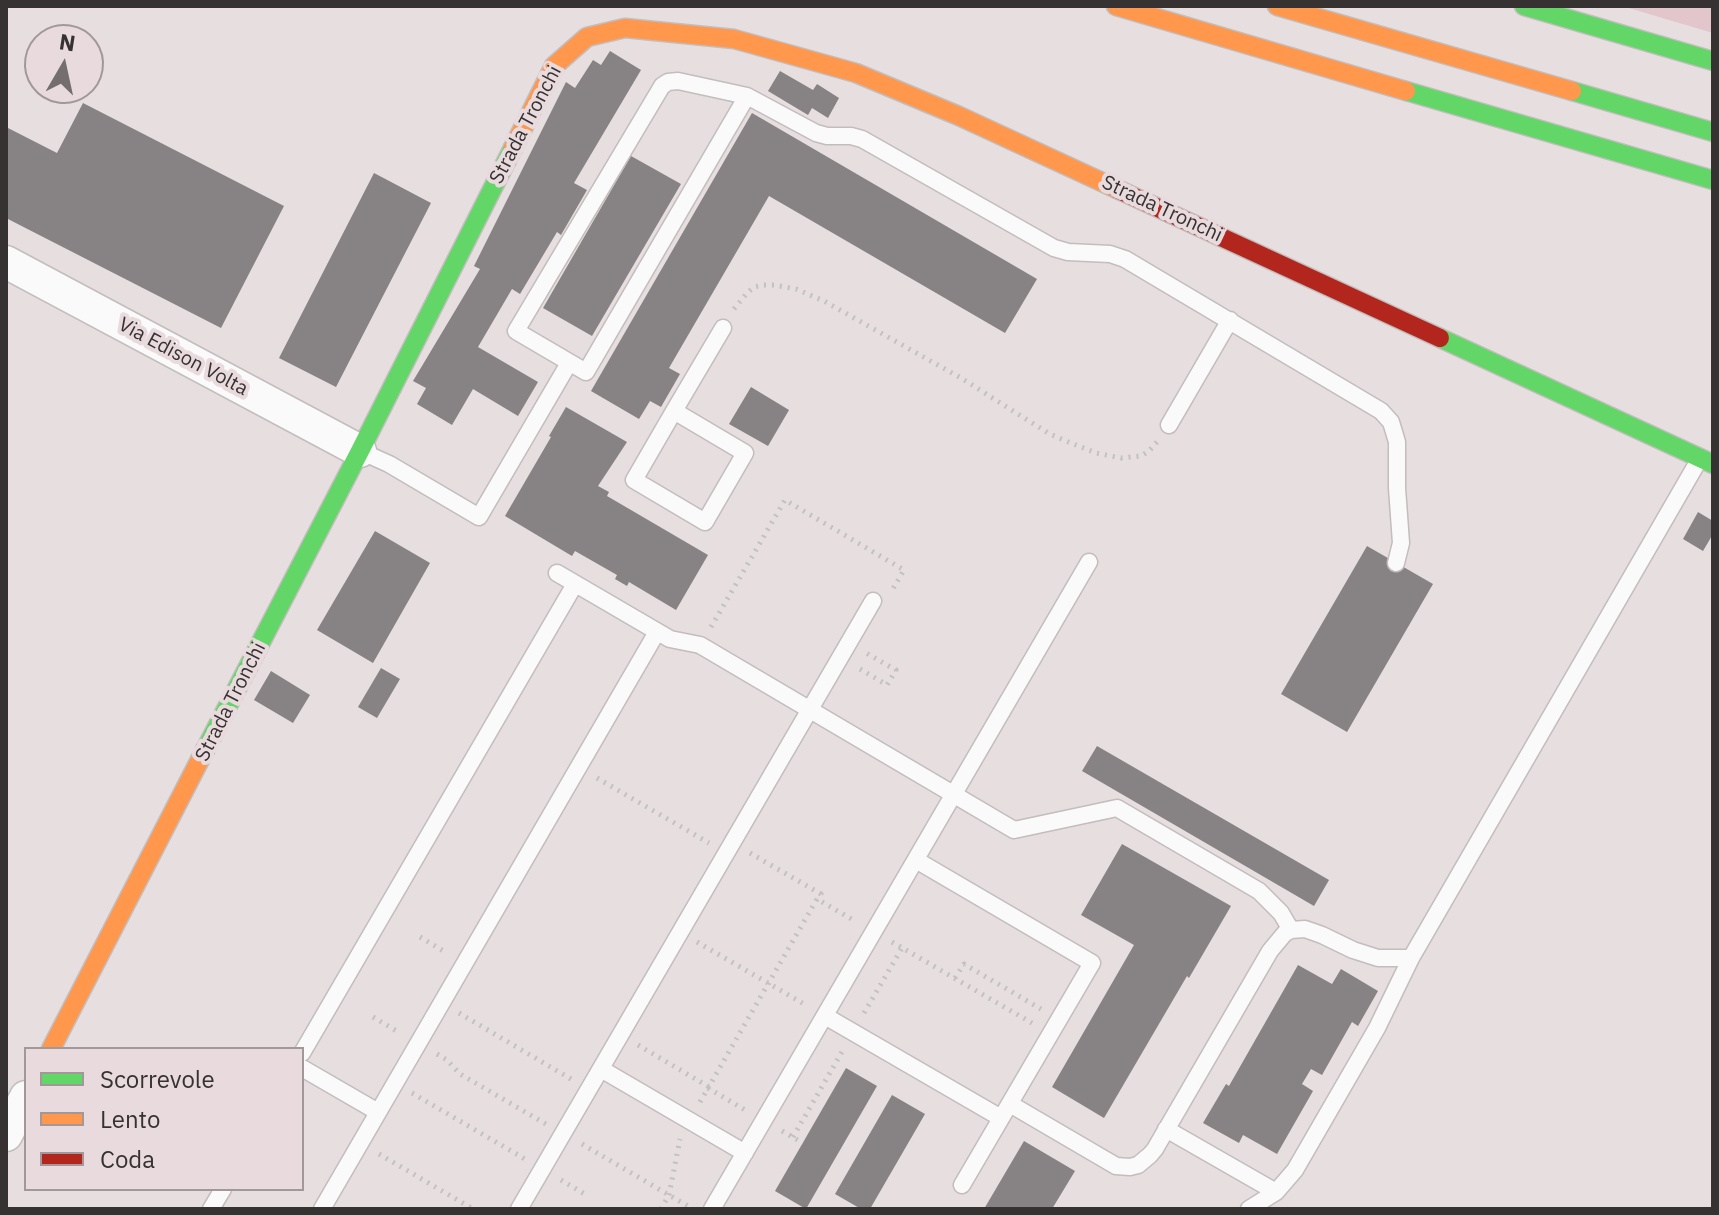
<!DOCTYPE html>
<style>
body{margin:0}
#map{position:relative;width:1719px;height:1215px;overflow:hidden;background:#e6dedf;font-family:"IBM Plex Sans",sans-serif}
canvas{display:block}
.frame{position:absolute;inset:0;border:8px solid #373232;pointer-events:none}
.legend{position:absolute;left:24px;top:1047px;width:280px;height:144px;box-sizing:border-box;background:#e9dbdd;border:2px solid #a29799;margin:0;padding:10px 14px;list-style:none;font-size:24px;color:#373232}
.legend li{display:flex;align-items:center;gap:16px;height:40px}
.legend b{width:40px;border:2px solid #a29799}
.north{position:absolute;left:24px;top:24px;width:80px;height:80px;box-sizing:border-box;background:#e9dbdd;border:2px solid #a29799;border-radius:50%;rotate:9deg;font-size:22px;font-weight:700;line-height:32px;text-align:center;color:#373232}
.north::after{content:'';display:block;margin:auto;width:28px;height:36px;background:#746e6f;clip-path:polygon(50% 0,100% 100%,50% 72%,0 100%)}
</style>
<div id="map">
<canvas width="1719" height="1215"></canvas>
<div class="frame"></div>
<ul class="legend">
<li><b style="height:10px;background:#63d668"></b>Scorrevole</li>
<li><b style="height:10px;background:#ff974d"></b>Lento</li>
<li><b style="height:10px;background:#b3261e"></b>Coda</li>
</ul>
<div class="north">N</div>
</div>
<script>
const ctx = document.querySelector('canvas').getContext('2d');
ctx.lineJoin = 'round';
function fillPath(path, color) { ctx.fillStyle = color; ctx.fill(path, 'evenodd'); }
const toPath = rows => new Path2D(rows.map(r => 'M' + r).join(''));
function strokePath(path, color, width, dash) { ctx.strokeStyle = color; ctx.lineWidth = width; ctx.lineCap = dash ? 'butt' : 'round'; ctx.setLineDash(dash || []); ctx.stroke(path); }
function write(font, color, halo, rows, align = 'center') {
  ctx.font = font + ' "IBM Plex Sans",sans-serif'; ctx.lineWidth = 8; ctx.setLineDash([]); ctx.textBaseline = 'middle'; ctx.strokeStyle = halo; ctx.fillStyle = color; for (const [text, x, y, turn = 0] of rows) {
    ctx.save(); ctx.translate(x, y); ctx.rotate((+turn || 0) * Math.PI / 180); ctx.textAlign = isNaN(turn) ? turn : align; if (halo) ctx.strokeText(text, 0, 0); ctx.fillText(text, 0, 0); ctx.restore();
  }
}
fillPath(toPath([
 [1622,6,1713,6,1713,33]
]), '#e2c6cb');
fillPath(toPath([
 [610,51,641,70,574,183,587,190,561,235,557,232,520,294,512,289,478,347,538,382,518,416,473,389,452,425,417,404,426,388,413,381,480,269,474,266,566,82,575,88,593,60,601,65],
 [780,71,813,90,817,84,839,98,828,118,812,108,808,115,768,91],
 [83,103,284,206,221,328,6,218,6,132,8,128,57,153],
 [752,113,1037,279,1005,333,769,196,669,368,680,374,661,407,650,401,639,419,591,391],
 [631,156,681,184,592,336,543,308],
 [374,173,431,203,336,387,279,358],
 [751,387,789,410,768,446,729,424],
 [566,407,627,442,598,486,609,492,607,496,708,555,676,610,629,582,627,586,615,579,617,575,575,551,572,556,505,516,551,437,549,436],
 [1698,512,1713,521,1713,534,1703,551,1683,539],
 [375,531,430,563,373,663,317,630],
 [1367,546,1433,584,1347,732,1281,694],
 [381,668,400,679,377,718,358,707],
 [271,671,310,695,293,723,254,700],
 [1097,746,1329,880,1314,906,1082,771],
 [1122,844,1231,906,1189,978,1187,976,1104,1118,1052,1087,1134,945,1081,915],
 [1298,965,1332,984,1341,969,1378,991,1358,1026,1352,1022,1322,1075,1311,1069,1302,1084,1313,1091,1277,1154,1243,1135,1239,1143,1203,1123,1226,1084,1229,1086],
 [846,1068,877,1086,806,1209,775,1191],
 [892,1095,925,1114,870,1209,861,1209,835,1194],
 [1024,1141,1075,1171,1052,1209,984,1209]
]), '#878283');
const lane = toPath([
 [747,96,678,81,668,82,662,86,516,331,586,372,747,96,816,133,827,136,851,136,862,139,1054,248,1068,252,1110,254,1125,259,1381,411,1391,422,1397,442,1397,488,1401,543,1396,563],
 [674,411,745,453,705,522,634,480,674,411,723,328],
 [1169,425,1230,320],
 [360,451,389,464,479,517,569,363],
 [557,573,670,639,700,645,1014,830,1117,808,1259,891,1281,913,1291,930],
 [916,860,1092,963,962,1185],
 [825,1016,1001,1118],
 [302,1053,575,584],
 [302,1068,378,1112],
 [601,1069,745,1153],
 [1010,1104,1116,1166,1130,1167,1138,1165,1150,1155,1155,1149,1270,951,1285,933,1291,930,1305,929,1322,935,1353,950,1378,958,1411,958],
 [1166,1129,1276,1192],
 [211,1209,223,1189],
 [322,1209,657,632],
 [519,1209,873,601],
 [712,1209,1089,562],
 [1249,1209,1276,1192,1295,1170,1377,1028,1411,958,1699,460]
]);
const street = toPath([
 [6,262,360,451],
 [6,1135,26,1097]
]);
const fast = toPath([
 [1524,6,1713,61],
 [1406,91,1713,180],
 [1572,91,1713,132],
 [1440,338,1713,464],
 [205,750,360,451,513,148]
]);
const slow = toPath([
 [1116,6,1406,91],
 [1277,6,1572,91],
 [513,148,554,66,587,37,625,28,734,39,856,73,959,116,1117,189],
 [51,1049,205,750]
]);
const jam = toPath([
 [1117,189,1440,338]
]);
strokePath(lane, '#c3bdbd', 19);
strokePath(street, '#c3bdbd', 35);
strokePath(fast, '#c3bdbd', 21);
strokePath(slow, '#c3bdbd', 21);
strokePath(jam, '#c3bdbd', 21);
strokePath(toPath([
 [734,309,747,293,754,287,763,285,774,285,796,289,824,301,961,378,1048,433,1066,441,1096,453,1121,458,1141,456,1149,451,1157,442],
 [711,627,785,500,904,570,891,592],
 [860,669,887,685,896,670,866,653],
 [597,778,709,843],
 [750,853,821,894,817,899],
 [420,937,447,953],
 [697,942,806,1005],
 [892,942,1032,1023],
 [955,978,964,964,1041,1009],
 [459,1013,571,1079],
 [864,1013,902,948],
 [373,1017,400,1033],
 [638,1045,709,1087],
 [437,1054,447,1060,460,1074,546,1124],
 [708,1088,745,1110],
 [412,1093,525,1159],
 [700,1102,817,899,855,921],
 [782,1131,803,1143],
 [793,1137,843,1050],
 [582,1144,691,1208],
 [379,1154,473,1209],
 [561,1180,588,1196],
 [661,1209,669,1195,680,1139]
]), '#c3c1c2', 5, [2, 6]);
strokePath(lane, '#fbfafa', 16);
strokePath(street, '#fbfafa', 32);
strokePath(fast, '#63d668', 18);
strokePath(slow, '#ff974d', 18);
strokePath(jam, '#b3261e', 18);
write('20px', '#373232', '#e9dbdd', [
 ["Strada Tronchi",526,125,-62],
 ["Strada Tronchi",1162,209,25],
 ["Via Edison Volta",183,357,28],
 ["Strada Tronchi",231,702,-63]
]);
</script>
